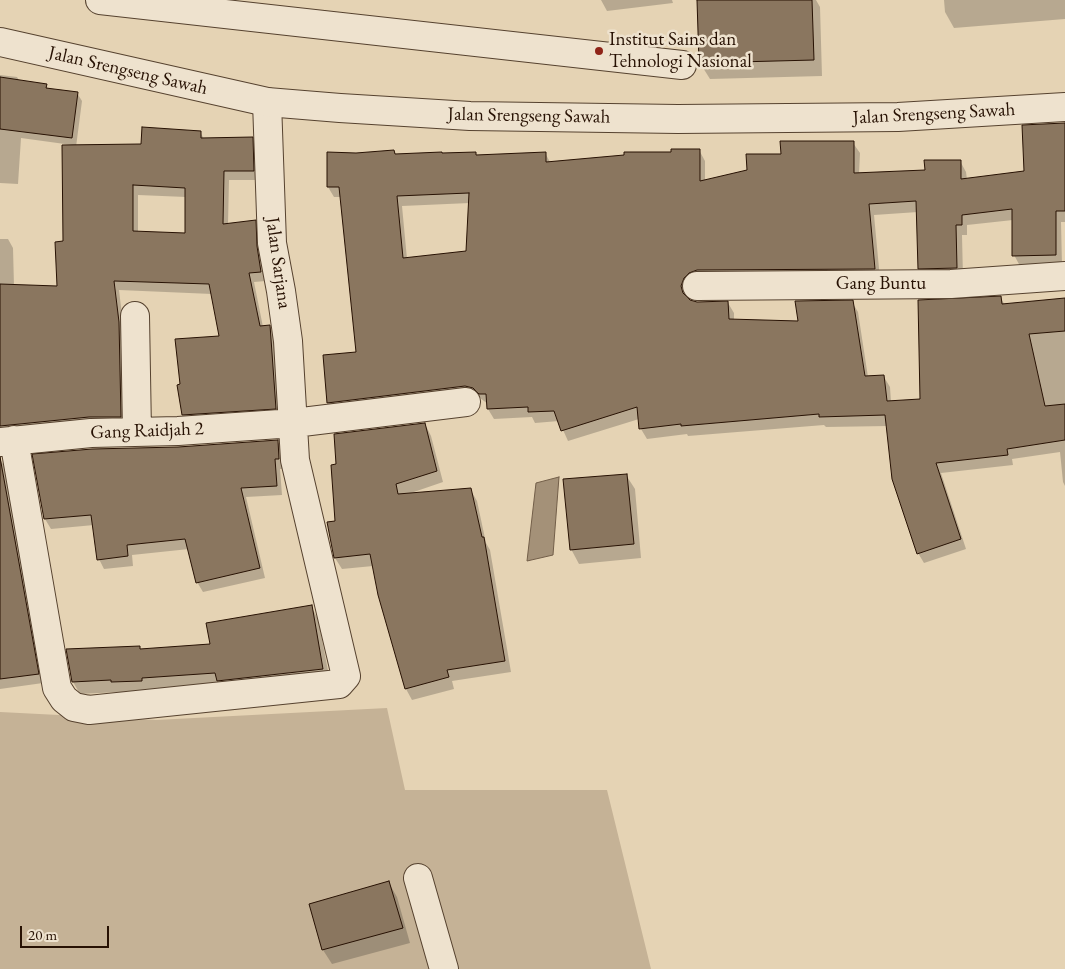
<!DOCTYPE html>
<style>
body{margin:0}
#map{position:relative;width:1065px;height:969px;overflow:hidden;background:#e5d3b4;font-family:"EB Garamond",serif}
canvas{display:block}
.scale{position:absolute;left:20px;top:926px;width:89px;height:22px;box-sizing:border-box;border:2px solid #271103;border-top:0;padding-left:6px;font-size:15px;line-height:18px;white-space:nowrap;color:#271103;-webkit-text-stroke:4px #eee2ce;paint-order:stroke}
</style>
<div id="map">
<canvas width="1065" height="969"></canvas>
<div class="scale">20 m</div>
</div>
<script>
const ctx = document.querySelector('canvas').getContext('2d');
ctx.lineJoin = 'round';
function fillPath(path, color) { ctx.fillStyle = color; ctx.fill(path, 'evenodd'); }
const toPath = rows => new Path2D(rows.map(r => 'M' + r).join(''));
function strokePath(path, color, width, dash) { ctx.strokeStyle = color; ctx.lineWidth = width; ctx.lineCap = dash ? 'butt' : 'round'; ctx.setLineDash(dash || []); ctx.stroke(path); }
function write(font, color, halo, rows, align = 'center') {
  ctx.font = font + ' "EB Garamond",serif'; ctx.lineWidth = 5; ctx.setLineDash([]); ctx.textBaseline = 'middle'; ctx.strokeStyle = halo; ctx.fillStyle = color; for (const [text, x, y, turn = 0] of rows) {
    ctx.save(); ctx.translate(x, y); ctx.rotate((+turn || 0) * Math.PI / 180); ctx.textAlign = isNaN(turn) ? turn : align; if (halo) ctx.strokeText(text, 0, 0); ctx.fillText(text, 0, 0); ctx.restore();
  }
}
fillPath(toPath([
 [387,708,405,790,607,790,651,969,0,969,0,712,156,720]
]), '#c5b296');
const water = toPath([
 [559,477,553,555,527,561,536,483,559,477]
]);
fillPath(water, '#a49178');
strokePath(water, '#725e49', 1);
fillPath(toPath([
 [601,0,672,0,673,3,607,11],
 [698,0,816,0,820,7,822,76,710,79,700,63],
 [944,0,1065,0,1065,19,954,28,945,12],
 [0,75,17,77,20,82,46,85,48,89,77,93,82,101,76,147,142,146,200,132,204,139,252,138,257,148,259,180,229,180,228,224,255,221,260,231,266,281,254,282,263,327,269,326,275,336,281,418,188,424,183,415,181,385,221,337,212,294,119,290,124,332,126,426,0,438,0,239,8,239,13,248,14,286,59,287,65,242,72,145,21,138,18,184,0,183],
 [138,195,186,197,186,235,138,232],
 [1065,125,1065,222,1061,222,1062,265,1020,266,1014,255,1013,220,967,225,967,235,962,235,963,278,925,279,919,268,918,212,874,215,880,279,689,289,687,297,687,299,696,303,728,303,734,313,734,321,800,323,852,302,858,312,868,377,884,377,890,387,891,402,922,400,1000,297,1005,305,1065,302,1065,486,1063,482,1060,452,1012,459,1013,465,941,473,966,549,924,563,918,553,888,426,826,427,824,425,688,436,687,434,647,439,641,429,639,419,568,441,559,421,535,423,532,417,494,419,488,409,488,404,480,398,471,397,334,413,328,403,324,356,358,354,342,197,334,197,328,187,356,154,394,151,396,155,443,154,476,156,545,153,550,162,699,150,705,161,705,181,748,171,782,155,853,143,860,153,859,174,926,171,960,161,966,172,967,180,1025,172],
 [470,203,467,252,407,259,402,206],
 [425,424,431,436,443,482,408,494,470,489,477,501,486,543,490,550,511,672,452,681,454,689,412,700,406,689,373,566,342,569,335,558,329,523,337,522],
 [277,441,283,451,284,469,280,469,282,495,246,497,265,578,203,592,197,582,189,549,132,555,133,566,104,569,99,559,94,525,51,529,45,519,34,456],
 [0,459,6,469,43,683,0,689],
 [626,475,635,489,641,558,579,564,571,549],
 [311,606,318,619,330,681,120,694,119,692,80,694,73,682,139,647,141,650,212,645],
 [389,883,397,897,410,943,332,964,323,950,310,904]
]), '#0003');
const building = toPath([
 [697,0,812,0,814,60,699,63,697,0],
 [0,77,47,84,46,88,78,92,72,138,0,129,0,77],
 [1065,123,1065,211,1056,211,1056,255,1012,256,1012,209,962,215,962,225,956,225,957,268,918,269,916,201,869,204,875,269,697,270,689,273,684,278,681,286,683,293,690,300,697,302,728,301,729,319,798,321,795,301,853,300,865,376,884,375,887,401,920,399,918,300,1001,296,1002,304,1065,298,1065,331,1029,334,1045,406,1065,404,1065,440,1007,449,1008,455,936,463,961,539,917,554,892,479,885,415,819,417,819,414,681,426,681,424,639,429,637,407,561,431,554,411,528,412,528,407,487,409,486,394,479,394,473,388,465,386,327,403,323,355,356,352,339,187,327,187,327,152,356,153,394,150,395,154,442,152,442,153,476,152,476,155,546,152,546,162,624,155,624,152,671,152,671,149,700,149,700,181,747,170,746,154,781,154,780,141,854,141,854,173,925,170,924,160,961,160,961,179,1024,171,1022,125,1065,123],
 [469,193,466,251,403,258,397,196,469,193],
 [142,127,201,131,201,138,253,137,254,171,224,171,223,224,256,220,257,246,261,272,249,273,260,326,270,325,276,409,182,415,177,385,180,384,175,339,219,336,209,284,114,281,119,322,121,417,89,417,0,426,0,284,57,286,55,242,63,241,62,145,141,144,142,127],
 [133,185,185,188,185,233,133,231,133,185],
 [425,423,437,471,396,484,398,494,471,488,482,537,484,537,505,661,447,670,449,677,405,689,378,595,370,554,334,558,327,522,335,521,331,465,336,464,334,434,425,423],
 [278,440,279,459,275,459,277,486,241,488,260,568,196,583,185,539,127,545,128,556,97,560,91,515,44,519,32,454,92,449,178,447,278,440],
 [0,457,39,674,0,679,0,457],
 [627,474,634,544,570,550,563,479,627,474],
 [312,605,323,669,217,681,215,673,142,678,142,681,111,682,111,680,72,682,66,649,140,646,140,649,210,644,206,623,312,605],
 [389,881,403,928,322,950,309,904,389,881]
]);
fillPath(building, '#8a765f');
strokePath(building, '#271103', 1);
const minor = toPath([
 [100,0,682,65],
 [697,286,951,284,1065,276],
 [135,316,137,432],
 [14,440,57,688,64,699,74,707,89,710,339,684,346,676,295,460,288,341,281,291,272,243,267,102],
 [0,442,91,433,178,431,294,423,466,402],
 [418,878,444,969]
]);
const tertiary = toPath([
 [0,42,267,102,340,108,470,116,678,119,898,117,1065,107]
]);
strokePath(minor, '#56422f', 30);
strokePath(tertiary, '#56422f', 30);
strokePath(minor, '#eee2ce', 28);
strokePath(tertiary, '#eee2ce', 28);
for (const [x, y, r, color] of [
 [599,51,5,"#8f2418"]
]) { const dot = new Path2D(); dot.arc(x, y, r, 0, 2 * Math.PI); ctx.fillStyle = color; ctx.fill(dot); strokePath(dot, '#eee2ce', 2); }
write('19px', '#271103', '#eee2ce', [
 ["Institut Sains dan",609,40],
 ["Tehnologi Nasional",609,62]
], 'left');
write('19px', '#271103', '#eee2ce', [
 ["Jalan Srengseng Sawah",128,71,13],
 ["Jalan Srengseng Sawah",934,114,-3],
 ["Jalan Srengseng Sawah",529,116,1],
 ["Jalan Sarjana",278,263,82],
 ["Gang Buntu",881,284],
 ["Gang Raidjah 2",147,431,-2]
]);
</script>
